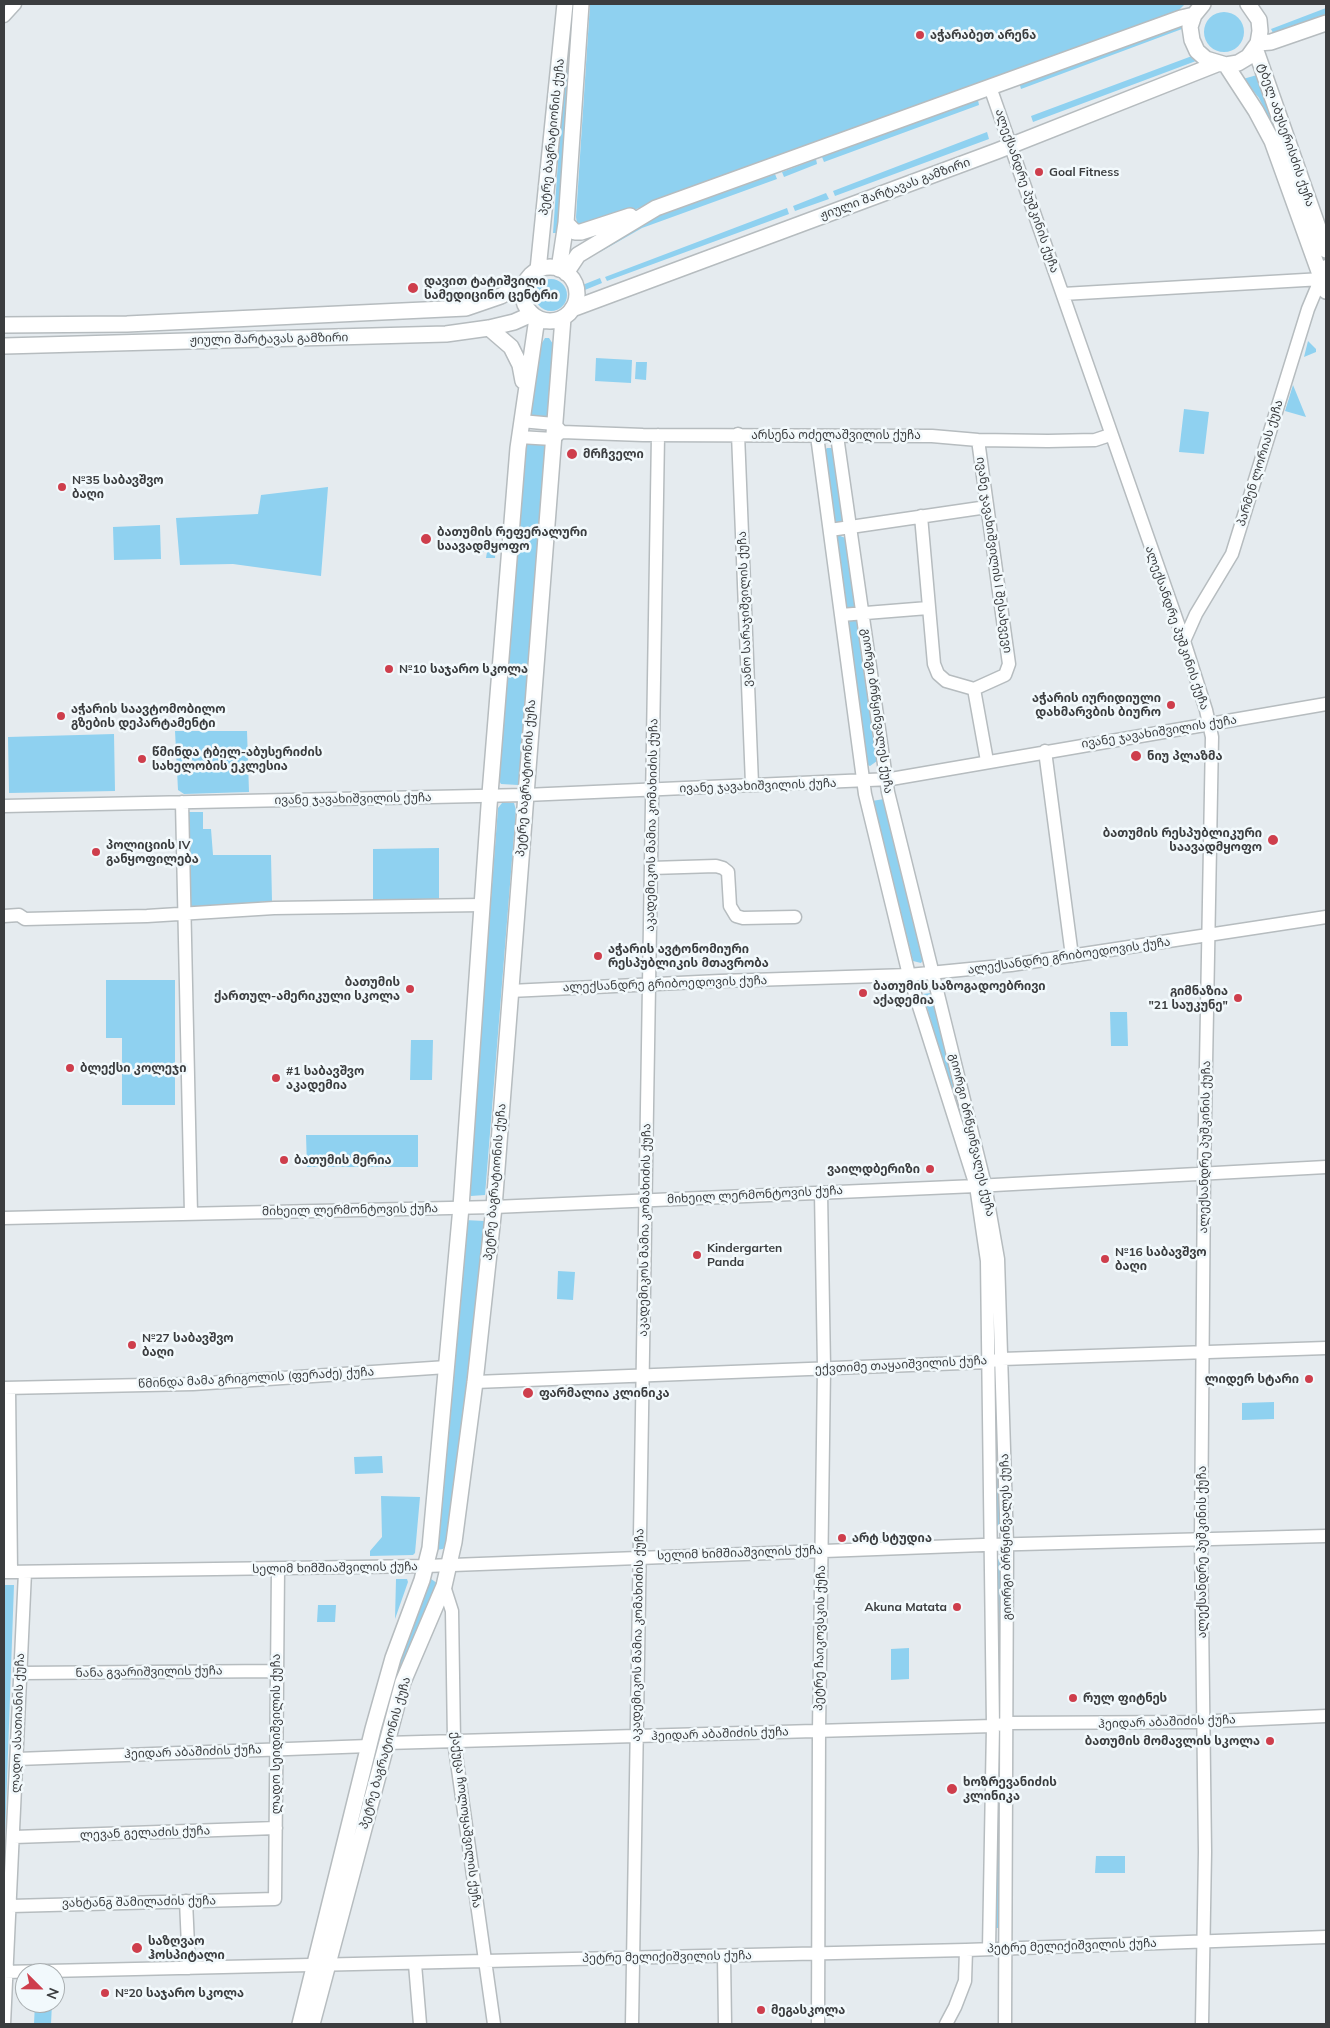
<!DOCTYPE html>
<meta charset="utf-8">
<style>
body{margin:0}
#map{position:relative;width:1330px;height:2028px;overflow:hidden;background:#e5ebef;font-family:Mulish,sans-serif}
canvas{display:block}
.frame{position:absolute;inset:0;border:5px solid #3b3d3f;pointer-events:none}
.north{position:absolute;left:15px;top:1963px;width:50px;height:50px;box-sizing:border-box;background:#f2f9fc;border:1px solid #a9aeb0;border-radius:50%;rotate:113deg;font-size:14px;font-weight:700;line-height:20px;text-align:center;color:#3b3d3f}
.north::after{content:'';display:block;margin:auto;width:18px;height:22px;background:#ce3e4c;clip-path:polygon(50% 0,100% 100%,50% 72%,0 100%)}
</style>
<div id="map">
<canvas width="1330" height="2028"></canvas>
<div class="frame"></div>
<div class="north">N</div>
</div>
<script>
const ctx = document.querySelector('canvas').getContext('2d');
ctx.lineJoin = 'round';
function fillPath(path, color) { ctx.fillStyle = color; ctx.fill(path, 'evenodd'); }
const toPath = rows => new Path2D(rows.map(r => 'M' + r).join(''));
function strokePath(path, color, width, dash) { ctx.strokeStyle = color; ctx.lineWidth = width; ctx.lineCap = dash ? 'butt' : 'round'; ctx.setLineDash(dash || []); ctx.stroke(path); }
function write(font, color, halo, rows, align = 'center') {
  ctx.font = font + ' Mulish,"Noto Sans Georgian",sans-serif'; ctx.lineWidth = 5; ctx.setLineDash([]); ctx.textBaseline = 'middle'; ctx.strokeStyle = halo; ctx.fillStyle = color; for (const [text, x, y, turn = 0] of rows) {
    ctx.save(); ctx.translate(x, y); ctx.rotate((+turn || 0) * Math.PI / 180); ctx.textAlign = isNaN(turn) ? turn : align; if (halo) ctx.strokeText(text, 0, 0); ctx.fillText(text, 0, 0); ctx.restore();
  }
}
fillPath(toPath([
 [569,4,573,4,558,231,557,233,553,233],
 [590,4,1185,4,1177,12,587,227,581,227,577,224,576,217],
 [1326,8,1326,14,1273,33,1271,29],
 '1204 32a20 20 0 1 1 40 0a20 20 0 1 1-40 0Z',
 [1181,23,1182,29,1021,89,1019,82],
 [1192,56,1196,61,1033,122,1031,116],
 [1257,75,1279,134,1277,134,1259,98,1243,79],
 [978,100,979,105,824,162,822,157],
 [987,132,989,139,835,196,833,191],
 [816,159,817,164,784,177,782,172],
 [775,174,777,179,642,228,600,252,598,248,650,219],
 [826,193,829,199,795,211,793,206],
 [787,208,789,214,607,281,605,277],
 [600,278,602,283,580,292,580,286],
 '535 295a16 16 0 1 1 32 0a16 16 0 1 1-32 0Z',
 [545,338,549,338,553,344,548,417,530,416,540,346],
 [1308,341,1316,349,1316,352,1304,357],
 [596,358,632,360,631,383,595,381],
 [636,362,647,362,646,380,635,379],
 [1293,385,1306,417,1285,411],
 [1184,409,1209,412,1204,454,1179,452],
 [528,443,543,443,546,448,519,779,518,785,501,784,498,779,525,445],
 [827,448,832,448,836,453,846,521,833,524,824,451],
 [328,487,321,576,233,564,180,565,176,518,258,514,261,495],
 [160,525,161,559,114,560,113,527],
 [838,535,848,539,856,603,855,607,847,609,835,538],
 [476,544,496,545,495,558,486,558,487,552,475,551],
 [857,620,860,625,877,761,870,766,865,764,847,627,850,621],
 [247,731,249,792,184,794,178,790,175,731],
 [114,734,115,791,9,793,8,737],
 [884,799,924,958,921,963,913,961,872,801],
 [502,803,514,803,516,810,485,1195,471,1196,468,1193,498,808],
 [187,812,203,812,203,829,211,829,213,855,271,855,272,901,190,907],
 [439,848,439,906,373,906,373,849],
 [106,980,175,980,175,1105,122,1105,122,1038,106,1038],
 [931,993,976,1166,974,1166,923,994],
 [1110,1012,1127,1012,1128,1046,1111,1046],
 [411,1040,433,1040,432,1080,410,1080],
 [306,1135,418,1135,418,1167,307,1167],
 [464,1220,485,1221,448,1543,443,1549,436,1550],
 [558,1271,575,1272,573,1300,557,1299],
 [993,1373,998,1373,1002,1532,994,1530],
 [1274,1402,1274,1419,1242,1420,1242,1403],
 [382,1456,383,1473,355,1474,354,1457],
 [381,1496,420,1497,415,1553,413,1555,370,1556,370,1551,382,1537],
 [997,1559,1002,1559,1003,1708,999,1708],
 [396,1579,407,1579,408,1582,395,1619],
 [431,1579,437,1583,397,1676,385,1722,382,1722,394,1675,429,1580],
 [4,1585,14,1585,4,1864],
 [318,1605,336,1605,335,1622,317,1622],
 [909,1648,909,1679,891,1680,891,1649],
 [1001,1736,1000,1928,995,1928,1000,1748,998,1744,998,1737],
 [1096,1856,1125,1856,1125,1873,1095,1873],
 [35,2003,52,2003,51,2024,34,2024]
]), '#8fd1f0');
const minor = toPath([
 [4,16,15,4],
 [990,87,1184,641,1206,710,1212,737,1204,1174,1201,1540,1205,1852,1202,2024],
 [1063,294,1322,279],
 [521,421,554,424,562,432,643,435,932,436,978,440,1048,441,1095,440,1110,435],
 [738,434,752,784],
 [817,436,865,794,909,975,976,1186,987,1261,993,1726,989,1949],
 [837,436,888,792,985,1185,998,1259,1007,1545,1005,2024],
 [519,437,553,439,560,433],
 [921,516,934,664,938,674,946,681,974,689,1005,675,1009,664,978,440],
 [830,530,987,507],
 [841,615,928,608],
 [1184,641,1196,614,1232,554,1308,309,1326,266],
 [974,689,987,761],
 [1045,751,1072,956],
 [182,802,191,1214],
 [4,806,525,795,891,779,1326,704],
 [651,868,716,866,723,868,728,872,730,906,736,916,743,918,795,917],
 [4,916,19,915,25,919,147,916,274,908,482,905],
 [510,991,720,981,909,975,1011,965,1326,917],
 [4,1218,494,1207,976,1186,1326,1167],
 [475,1382,988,1362,1002,1359,1326,1348],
 [4,1388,193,1384,447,1367],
 [9,1388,11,1572],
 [4,1572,426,1566,983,1545,1326,1536],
 [444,1586,452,1611,454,1741,494,2024],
 [21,1673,277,1671],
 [386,1743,993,1726,1007,1723,1193,1722,1326,1716],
 [17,1759,369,1746],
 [14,1837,276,1828],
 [186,1901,189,1968],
 [4,1904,11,1906,275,1899,278,1569],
 [724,1956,725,2024],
 [415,1964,420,2024],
 [4,1972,966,1950,1326,1937],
 [4,2024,25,1572],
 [632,2024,658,435],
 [818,2024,819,1731,824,1368,821,1192],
 [946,2024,955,2007,965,1981,966,1950]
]);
const major = toPath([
 [1203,4,1194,15,1190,27,1192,40,1197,51,1206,59,1226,65,1238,63,1248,57,1258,43,1260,31,1259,20,1248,4],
 [1258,43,1271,42,1326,23],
 [1255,48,1326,250],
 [1226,65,1256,111,1272,141,1326,291],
 [566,223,575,232,581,232,630,216],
 '523 294a27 27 0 1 1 54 0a27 27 0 1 1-54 0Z',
 [559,269,566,223,581,4],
 [538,270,565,4],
 [566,273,578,255,656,208,1181,18,1194,15],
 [572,309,997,151,1217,64],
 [4,325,127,324,466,308,501,296,526,282],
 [489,328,511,347,520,365,523,381],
 [4,346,446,334,489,328,514,322,532,314],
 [300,2024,373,1729,393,1658,422,1580,430,1548,461,1207,489,806,518,448,537,318],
 [312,2024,403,1682,444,1586,454,1542,475,1382,494,1207,563,318]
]);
strokePath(minor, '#b6bcbf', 15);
strokePath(major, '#b6bcbf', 18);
strokePath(minor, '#fff', 12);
strokePath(major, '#fff', 15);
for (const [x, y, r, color] of [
 [920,35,5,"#ce3e4c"],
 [1039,172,5,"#ce3e4c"],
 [413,288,6,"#ce3e4c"],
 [572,454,6,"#ce3e4c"],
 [62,487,5,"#ce3e4c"],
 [426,539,6,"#ce3e4c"],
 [389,669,5,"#ce3e4c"],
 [1171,705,5,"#ce3e4c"],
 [61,716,5,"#ce3e4c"],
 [1136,756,6,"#ce3e4c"],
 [142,759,5,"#ce3e4c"],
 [1273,840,6,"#ce3e4c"],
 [96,852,5,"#ce3e4c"],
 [598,956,5,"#ce3e4c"],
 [410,989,5,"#ce3e4c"],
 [863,993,5,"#ce3e4c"],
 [1238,998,5,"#ce3e4c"],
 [70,1068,5,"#ce3e4c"],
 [276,1078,5,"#ce3e4c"],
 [284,1160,5,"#ce3e4c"],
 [930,1169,5,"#ce3e4c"],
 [697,1255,5,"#ce3e4c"],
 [1105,1259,5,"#ce3e4c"],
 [132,1345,5,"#ce3e4c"],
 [1309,1379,5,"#ce3e4c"],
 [528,1393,6,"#ce3e4c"],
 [842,1538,5,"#ce3e4c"],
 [957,1607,5,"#ce3e4c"],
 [1073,1698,5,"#ce3e4c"],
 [1270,1741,5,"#ce3e4c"],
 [952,1789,6,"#ce3e4c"],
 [137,1948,6,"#ce3e4c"],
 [105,1993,5,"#ce3e4c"],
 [761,2010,5,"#ce3e4c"]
]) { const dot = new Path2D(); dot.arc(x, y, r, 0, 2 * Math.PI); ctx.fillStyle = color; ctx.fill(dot); strokePath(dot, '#f2f9fc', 2); }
write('bold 12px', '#3b3d3f', '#f2f9fc', [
 ["აჭარაბეთ არენა",930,35],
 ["Goal Fitness",1049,172],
 ["დავით ტატიშვილი",424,281],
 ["სამედიცინო ცენტრი",424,295],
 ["მრჩველი",583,454],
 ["№35 საბავშვო",72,480],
 ["ბაღი",72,494],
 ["ბათუმის რეფერალური",437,532],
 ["საავადმყოფო",437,546],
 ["№10 საჯარო სკოლა",399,669],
 ["აჭარის იურიდიული",1161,698,"right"],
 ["დახმარვბის ბიურო",1161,712,"right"],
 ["აჭარის საავტომობილო",71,709],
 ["გზების დეპარტამენტი",71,723],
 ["წმინდა ტბელ-აბუსერიძის",152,752],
 ["სახელობის ეკლესია",152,766],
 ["ნიუ პლაზმა",1147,756],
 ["ბათუმის რესპუბლიკური",1262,833,"right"],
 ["საავადმყოფო",1262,847,"right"],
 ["პოლიციის IV",106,845],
 ["განყოფილება",106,859],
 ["აჭარის ავტონომიური",608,949],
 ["რესპუბლიკის მთავრობა",608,963],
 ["ბათუმის",400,982,"right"],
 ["ქართულ-ამერიკული სკოლა",400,996,"right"],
 ["ბათუმის საზოგადოებრივი",873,986],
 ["აქადემია",873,1000],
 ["გიმნაზია",1228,991,"right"],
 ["\"21 საუკუნე\"",1228,1005,"right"],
 ["ბლექსი კოლეჯი",80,1068],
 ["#1 საბავშვო",286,1071],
 ["აკადემია",286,1085],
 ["ბათუმის მერია",294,1160],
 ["ვაილდბერიზი",920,1169,"right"],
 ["Kindergarten",707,1248],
 ["Panda",707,1262],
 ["№16 საბავშვო",1115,1252],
 ["ბაღი",1115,1266],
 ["№27 საბავშვო",142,1338],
 ["ბაღი",142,1352],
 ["ლიდერ სტარი",1299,1379,"right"],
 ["ფარმალია კლინიკა",539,1393],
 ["არტ სტუდია",852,1538],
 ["Akuna Matata",947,1607,"right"],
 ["რულ ფიტნეს",1083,1698],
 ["ბათუმის მომავლის სკოლა",1260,1741,"right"],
 ["ხოზრევანიძის",963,1782],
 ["კლინიკა",963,1796],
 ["საზღვაო",148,1941],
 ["ჰოსპიტალი",148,1955],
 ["№20 საჯარო სკოლა",115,1993],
 ["მეგასკოლა",771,2010]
], 'left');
write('12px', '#3b3d3f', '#f2f9fc', [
 ["ტბელ აბუსერისძის ქუჩა",1286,135,71],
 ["პეტრე ბაგრატიონის ქუჩა",552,137,-84],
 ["ჟიული შარტავას გამზირი",895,189,-20],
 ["ალექსანდრე პუშკინის ქუჩა",1027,191,71],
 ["ჟიული შარტავას გამზირი",269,339,-1],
 ["არსენა ოძელაშვილის ქუჩა",836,435],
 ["პარმენ ლორიას ქუჩა",1260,463,-73],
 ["ივანე ჯავახიშვილის I შესახვევი",994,555,82],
 ["ვანო სარაჯიშვილის ქუჩა",745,609,-92],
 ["ალექსანდრე პუშკინის ქუჩა",1177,628,71],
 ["გიორგი ბრწყინვალეს ქუჩა",877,711,82],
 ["ივანე ჯავახიშვილის ქუჩა",1159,732,-9],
 ["პეტრე ბაგრატიონის ქუჩა",526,778,-86],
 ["ივანე ჯავახიშვილის ქუჩა",758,786,-2],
 ["ივანე ჯავახიშვილის ქუჩა",353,799,-1],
 ["აკადემიკოს მამია კომახიძის ქუჩა",652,825,-89],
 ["ალექსანდრე გრიბოედოვის ქუჩა",1069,956,-8],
 ["ალექსანდრე გრიბოედოვის ქუჩა",665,984,-2],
 ["გიორგი ბრწყინვალეს ქუჩა",972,1135,77],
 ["ალექსანდრე პუშკინის ქუჩა",1205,1147,-89],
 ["პეტრე ბაგრატიონის ქუჩა",495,1182,-85],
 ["მიხეილ ლერმონტოვის ქუჩა",755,1195,-3],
 ["მიხეილ ლერმონტოვის ქუჩა",350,1210,-1],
 ["აკადემიკოს მამია კომახიძის ქუჩა",645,1230,-89],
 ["ექვთიმე თაყაიშვილის ქუჩა",901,1365,-3],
 ["წმინდა მამა გრიგოლის (ფერაძე) ქუჩა",256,1378,-3],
 ["გიორგი ბრწყინვალეს ქუჩა",1006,1537,-91],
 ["ალექსანდრე პუშკინის ქუჩა",1202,1552,-90],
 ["სელიმ ხიმშიაშვილის ქუჩა",740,1553,-2],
 ["სელიმ ხიმშიაშვილის ქუჩა",335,1568,-1],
 ["აკადემიკოს მამია კომახიძის ქუჩა",638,1635,-89],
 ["პეტრე ჩაიკოვსკის ქუჩა",820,1638,-89],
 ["ნანა გვარიშვილის ქუჩა",149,1672,-1],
 ["ჰეიდარ აბაშიძის ქუჩა",1167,1722,-2],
 ["ლადო ასათიანის ქუჩა",18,1723,-88],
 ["ლადო სეიდიშვილის ქუჩა",276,1734,-90],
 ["ჰეიდარ აბაშიძის ქუჩა",720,1734,-2],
 ["ჰეიდარ აბაშიძის ქუჩა",193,1752,-2],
 ["პეტრე ბაგრატიონის ქუჩა",385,1753,-74],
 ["ქაქუცა ჩოლოყაშვილის ქუჩა",466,1820,83],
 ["ლევან გელაძის ქუჩა",145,1833,-2],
 ["ვახტანგ შამილაძის ქუჩა",139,1902,-1],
 ["პეტრე მელიქიშვილის ქუჩა",1072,1946,-2],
 ["პეტრე მელიქიშვილის ქუჩა",667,1957,-1]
]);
</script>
